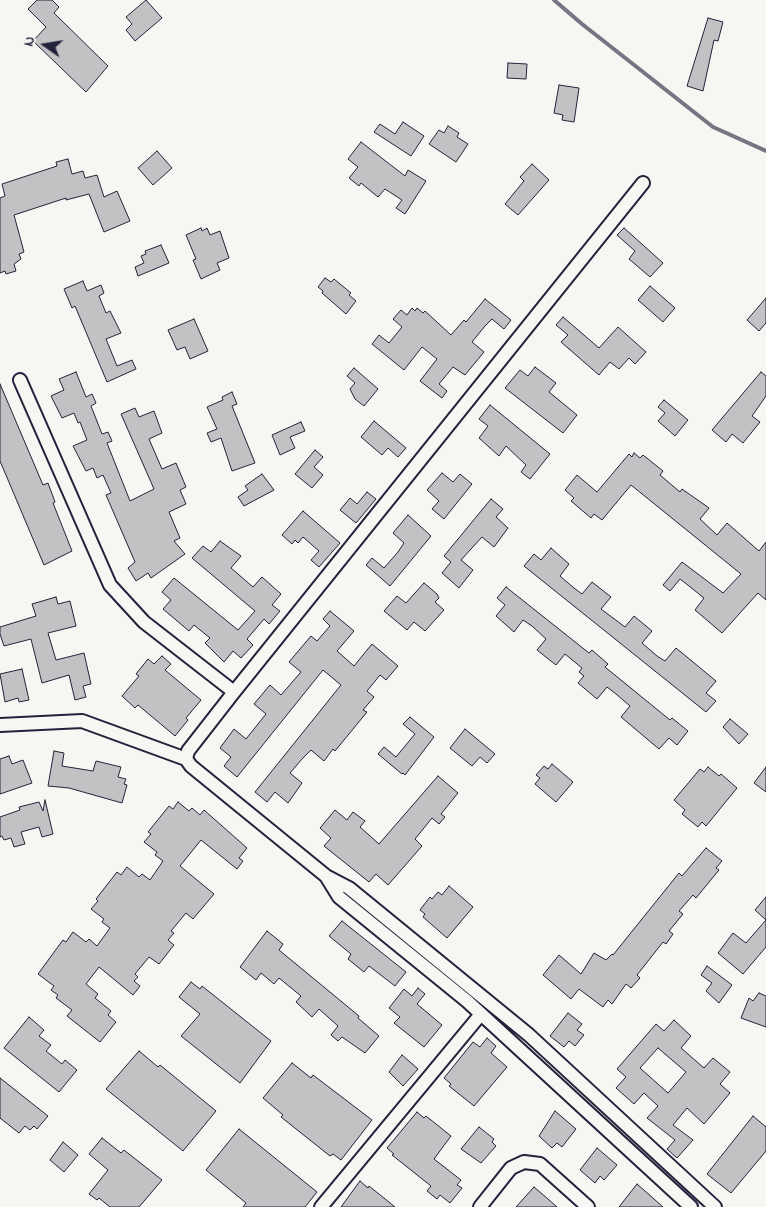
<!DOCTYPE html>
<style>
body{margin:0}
#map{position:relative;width:766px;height:1207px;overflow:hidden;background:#f6f6f2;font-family:"Indie Flower",sans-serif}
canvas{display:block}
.north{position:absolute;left:20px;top:20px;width:50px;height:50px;-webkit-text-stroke:4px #f6f6f2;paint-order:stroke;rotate:283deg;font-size:14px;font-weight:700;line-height:20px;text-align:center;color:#22223b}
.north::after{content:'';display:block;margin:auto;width:18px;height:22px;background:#22223b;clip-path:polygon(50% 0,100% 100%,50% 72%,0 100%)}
</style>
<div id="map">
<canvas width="766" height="1207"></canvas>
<div class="north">N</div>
</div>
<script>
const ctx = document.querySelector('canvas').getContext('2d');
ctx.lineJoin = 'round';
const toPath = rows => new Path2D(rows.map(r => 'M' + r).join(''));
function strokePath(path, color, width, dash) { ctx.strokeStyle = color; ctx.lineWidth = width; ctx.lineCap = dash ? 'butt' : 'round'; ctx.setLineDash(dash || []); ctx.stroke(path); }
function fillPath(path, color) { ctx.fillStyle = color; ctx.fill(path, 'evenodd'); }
strokePath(toPath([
 [554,0,582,24,713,127,766,151]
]), '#757583', 4);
const building = toPath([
 [37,0,52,0,59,7,54,13,108,66,86,92,33,41,46,27,28,9,37,0],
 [146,0,162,18,135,41,126,30,132,24,126,17,146,0],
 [708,18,723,22,718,41,714,40,703,91,687,86,708,18],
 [508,63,527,64,526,79,507,78,508,63],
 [559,85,579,88,574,122,562,120,563,115,554,113,559,85],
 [403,122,424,136,411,156,374,132,380,124,395,134,403,122],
 [448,126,459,133,457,137,468,144,456,162,429,144,439,130,444,133,448,126],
 [361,142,405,176,408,170,426,181,405,214,396,208,402,200,385,189,378,197,361,183,359,186,349,178,358,167,348,159,361,142],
 [157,151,172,168,153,185,138,168,157,151],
 [68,159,72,174,83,171,85,178,97,175,104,197,117,191,130,221,104,232,89,194,66,200,66,198,14,215,24,252,19,254,21,259,14,264,16,271,6,274,5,271,0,273,0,198,5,196,2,184,57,166,56,162,68,159],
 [532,164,549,180,518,215,505,204,524,181,520,177,532,164],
 [201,228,202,231,207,228,210,235,220,231,229,258,217,263,220,270,201,279,193,260,196,259,186,235,201,228],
 [624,228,663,263,650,277,629,259,635,251,617,235,624,228],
 [161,245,169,263,138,276,135,267,144,263,141,256,146,254,145,251,161,245],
 [325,278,331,282,334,279,351,293,349,295,356,301,346,314,322,293,323,291,318,287,325,278],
 [83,281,87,291,101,285,104,293,99,296,106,313,110,311,121,333,106,339,117,366,132,360,136,369,107,382,75,306,72,308,64,289,83,281],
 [650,286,675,308,663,322,638,300,650,286],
 [766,298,766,323,759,331,747,320,766,298],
 [485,299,511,320,504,329,492,319,485,326,472,342,484,352,465,375,453,367,439,384,447,391,442,398,420,381,437,359,422,347,404,370,372,344,379,335,389,343,402,327,393,319,401,310,407,315,412,308,415,311,417,308,423,313,425,311,451,335,464,320,466,322,485,299],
 [563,317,599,348,618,327,646,352,635,364,629,358,619,369,610,362,599,375,561,342,568,335,556,325,563,317],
 [194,319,208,351,190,359,185,347,177,350,168,330,194,319],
 [535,367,556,383,549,392,577,415,563,433,505,388,520,370,528,376,535,367],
 [354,368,378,389,364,406,355,399,350,389,355,383,347,376,354,368],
 [76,372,86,397,92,394,96,403,91,406,102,434,108,432,112,441,107,443,130,501,154,489,121,414,135,408,139,417,154,411,162,433,149,439,162,469,176,463,186,487,180,490,186,504,169,512,180,538,174,541,185,554,151,578,148,573,136,581,128,568,135,562,106,495,111,493,103,475,97,478,93,468,86,471,73,446,87,440,80,422,78,423,74,413,62,418,51,396,64,390,59,379,76,372],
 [761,372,766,376,766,396,752,416,760,422,743,443,732,434,726,442,712,430,761,372],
 [0,384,43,485,48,483,55,502,53,503,72,551,44,565,0,461,0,384],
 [232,392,237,404,232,406,255,463,232,471,221,438,211,442,207,433,217,429,207,407,223,400,222,397,232,392],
 [664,400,688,420,675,436,658,421,665,413,658,407,664,400],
 [490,405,550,454,530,479,521,472,526,465,506,446,499,456,479,438,488,426,479,419,490,405],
 [374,421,406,448,398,457,388,448,382,455,361,437,374,421],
 [301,422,305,431,290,437,295,448,280,455,272,435,301,422],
 [315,450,323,457,314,467,323,475,312,488,295,474,315,450],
 [634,453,640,458,643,455,663,471,660,475,680,492,682,489,709,508,700,519,717,535,727,523,759,551,766,542,766,600,758,593,722,633,695,610,704,598,689,586,680,579,670,591,663,585,682,562,723,593,741,574,631,485,602,520,594,514,591,518,571,501,574,498,565,490,577,475,597,492,629,454,632,457,634,453],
 [442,473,453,482,460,474,472,484,444,519,432,509,439,501,427,490,442,473],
 [262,474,274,490,244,506,238,497,248,490,245,486,262,474],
 [367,492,376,499,356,523,340,510,350,498,357,504,367,492],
 [491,499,503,509,496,517,508,528,494,547,482,537,461,560,473,570,459,588,442,573,451,562,444,556,491,499],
 [303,511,340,543,319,567,311,560,319,551,303,537,298,543,295,540,292,544,282,535,303,511],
 [408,515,431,536,390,586,366,565,372,558,384,568,398,552,404,543,393,533,408,515],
 [220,541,241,556,231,568,253,587,262,577,281,594,272,605,280,611,269,624,264,619,247,639,253,645,241,658,233,651,224,662,205,643,210,638,194,625,189,631,163,609,171,600,162,592,174,578,238,630,255,611,192,558,203,546,211,552,220,541],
 [551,548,569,564,560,576,574,588,582,594,592,582,611,597,601,609,625,627,634,616,652,631,642,643,657,656,665,661,676,648,716,681,706,693,716,701,706,712,524,566,534,554,541,560,551,548],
 [424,583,437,594,439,598,435,602,444,610,425,631,414,622,407,630,384,611,397,596,406,603,424,583],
 [506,587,589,653,592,650,608,664,605,667,670,720,672,718,688,731,677,745,669,738,659,749,621,717,630,706,616,694,607,687,597,699,578,683,584,676,579,672,582,668,565,654,556,665,537,650,546,639,532,626,523,620,514,632,496,616,505,605,497,598,506,587],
 [56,597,58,604,70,601,76,626,48,633,56,660,84,653,91,684,83,686,86,697,75,700,69,675,42,683,31,639,4,646,0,634,0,627,36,616,32,604,56,597],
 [330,611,354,631,337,651,354,666,372,644,398,666,386,680,380,675,367,691,374,697,363,710,367,712,335,751,333,749,324,761,311,750,302,759,290,773,302,783,288,803,275,792,267,802,255,792,341,685,323,670,237,777,224,766,231,757,220,748,234,729,246,739,266,714,254,704,270,685,281,695,301,672,289,662,311,636,317,641,330,626,323,619,330,611],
 [162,656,171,664,165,670,201,700,186,718,188,720,175,736,138,705,135,708,122,696,139,676,136,674,148,659,154,664,162,656],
 [22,669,29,700,19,702,18,698,5,702,0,674,22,669],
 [410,717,434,737,405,775,403,773,402,774,378,754,384,747,396,757,415,734,403,724,410,717],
 [730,719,748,734,739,744,723,727,730,719],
 [465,729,495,754,487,763,480,757,472,766,450,748,465,729],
 [54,751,64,753,62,766,93,771,96,761,121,767,118,777,126,779,124,784,127,785,122,803,69,788,48,786,54,751],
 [9,756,12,764,23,760,32,783,0,794,0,759,9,756],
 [552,764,573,782,556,802,535,784,540,778,536,775,544,766,548,769,552,764],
 [708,767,719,776,721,774,737,788,706,826,702,822,698,827,682,814,685,810,674,800,700,769,704,772,708,767],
 [766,767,766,792,754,783,766,767],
 [438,776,458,793,441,814,445,817,439,824,432,818,415,839,422,846,388,885,376,874,369,882,324,846,331,838,320,828,335,810,347,820,353,812,365,821,360,827,379,844,438,776],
 [45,800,53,834,42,837,39,827,21,832,25,844,14,847,11,838,4,840,2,836,0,837,0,817,20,810,19,807,39,802,43,811,45,800],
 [178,802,189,811,192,808,200,815,204,810,247,848,239,858,243,861,237,869,201,840,180,866,214,894,193,919,186,913,171,931,174,933,168,940,174,945,159,964,149,957,135,974,138,977,134,981,140,986,133,995,99,967,86,984,98,994,95,998,111,1011,108,1015,116,1022,100,1042,67,1016,72,1010,56,998,58,995,51,990,54,986,38,974,63,940,66,942,73,932,86,942,89,939,97,946,110,928,102,922,104,919,91,909,98,901,96,899,117,872,121,875,127,867,139,877,142,874,150,880,163,861,155,855,157,852,144,842,151,834,148,832,169,806,173,809,178,802],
 [706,848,722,861,716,868,719,870,696,898,693,895,679,911,683,914,669,931,673,934,666,944,663,942,637,975,640,978,631,988,626,984,612,1004,608,1000,603,1007,579,989,571,999,543,975,559,955,581,974,594,953,606,960,612,954,613,955,679,873,682,876,706,848],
 [449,886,473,907,447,938,423,917,425,914,420,910,430,897,432,899,438,892,442,895,449,886],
 [766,897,766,947,743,974,718,953,733,933,746,943,766,920,755,910,766,897],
 [342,921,406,972,395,986,369,966,364,972,348,959,351,954,329,936,342,921],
 [267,931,283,944,279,950,359,1016,358,1018,379,1036,365,1053,342,1037,338,1041,331,1035,338,1026,319,1009,312,1017,296,1002,301,996,279,978,274,984,261,973,256,980,240,967,267,931],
 [707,966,732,985,719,1003,706,991,712,983,701,975,707,966],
 [191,982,200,989,202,986,271,1041,240,1083,181,1036,200,1014,179,997,191,982],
 [418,988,425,994,417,1004,442,1025,424,1047,394,1023,400,1017,389,1008,404,989,412,996,418,988],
 [759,993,766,996,766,1027,741,1018,749,998,753,1001,759,993],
 [568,1013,582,1024,577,1030,584,1035,575,1046,569,1041,564,1047,550,1036,568,1013],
 [29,1017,44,1030,39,1036,51,1045,46,1051,62,1064,65,1060,77,1070,59,1092,4,1048,29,1017],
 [674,1020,691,1036,681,1048,704,1068,713,1058,730,1072,720,1084,730,1093,704,1124,687,1108,673,1125,693,1140,677,1158,667,1149,675,1140,647,1118,658,1106,644,1093,634,1104,616,1088,626,1077,617,1069,656,1024,664,1031,674,1020],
 [658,1048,686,1072,668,1093,640,1068,658,1048],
 [487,1038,496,1046,491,1053,507,1067,474,1106,449,1086,451,1084,444,1078,473,1042,480,1047,487,1038],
 [139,1051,158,1067,160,1065,216,1111,183,1151,106,1089,139,1051],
 [402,1055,418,1069,403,1086,389,1072,402,1055],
 [292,1063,311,1078,313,1075,372,1120,341,1160,333,1154,330,1156,281,1117,283,1115,263,1098,292,1063],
 [0,1078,48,1116,37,1129,34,1126,30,1130,25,1126,19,1133,0,1118,0,1078],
 [555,1111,576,1129,562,1147,557,1143,552,1148,539,1136,555,1111],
 [417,1112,424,1118,426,1116,451,1136,434,1159,461,1180,457,1185,462,1188,450,1203,440,1195,437,1199,427,1191,431,1186,392,1155,394,1154,387,1148,417,1112],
 [753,1116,766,1127,766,1151,731,1193,707,1174,753,1116],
 [479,1127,494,1139,492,1142,496,1146,481,1163,461,1149,479,1127],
 [239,1129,317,1192,305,1207,243,1207,246,1203,206,1170,239,1129],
 [102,1138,121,1153,124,1150,162,1180,139,1207,110,1207,99,1198,97,1200,89,1194,108,1170,89,1154,102,1138],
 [63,1142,78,1155,64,1172,50,1160,63,1142],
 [597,1148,617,1165,604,1180,600,1176,595,1183,580,1170,597,1148],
 [360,1181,368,1188,369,1186,395,1207,341,1207,360,1181],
 [637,1184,663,1207,619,1207,637,1184],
 [534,1187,548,1199,557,1207,516,1207,534,1187]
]);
fillPath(building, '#c2c2c4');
strokePath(building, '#22223b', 1);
const minor = toPath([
 [643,183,234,692,188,751,186,759,191,766,326,876,349,888,529,1035,715,1207],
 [20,380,110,585,144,622,234,692],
 [0,725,82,721,186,759],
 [326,876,339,897,467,1001,691,1207],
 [321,1207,481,1014],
 [480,1207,511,1168,524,1162,540,1164,588,1207]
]);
strokePath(minor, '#22223b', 16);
strokePath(minor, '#f6f6f2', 12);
</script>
